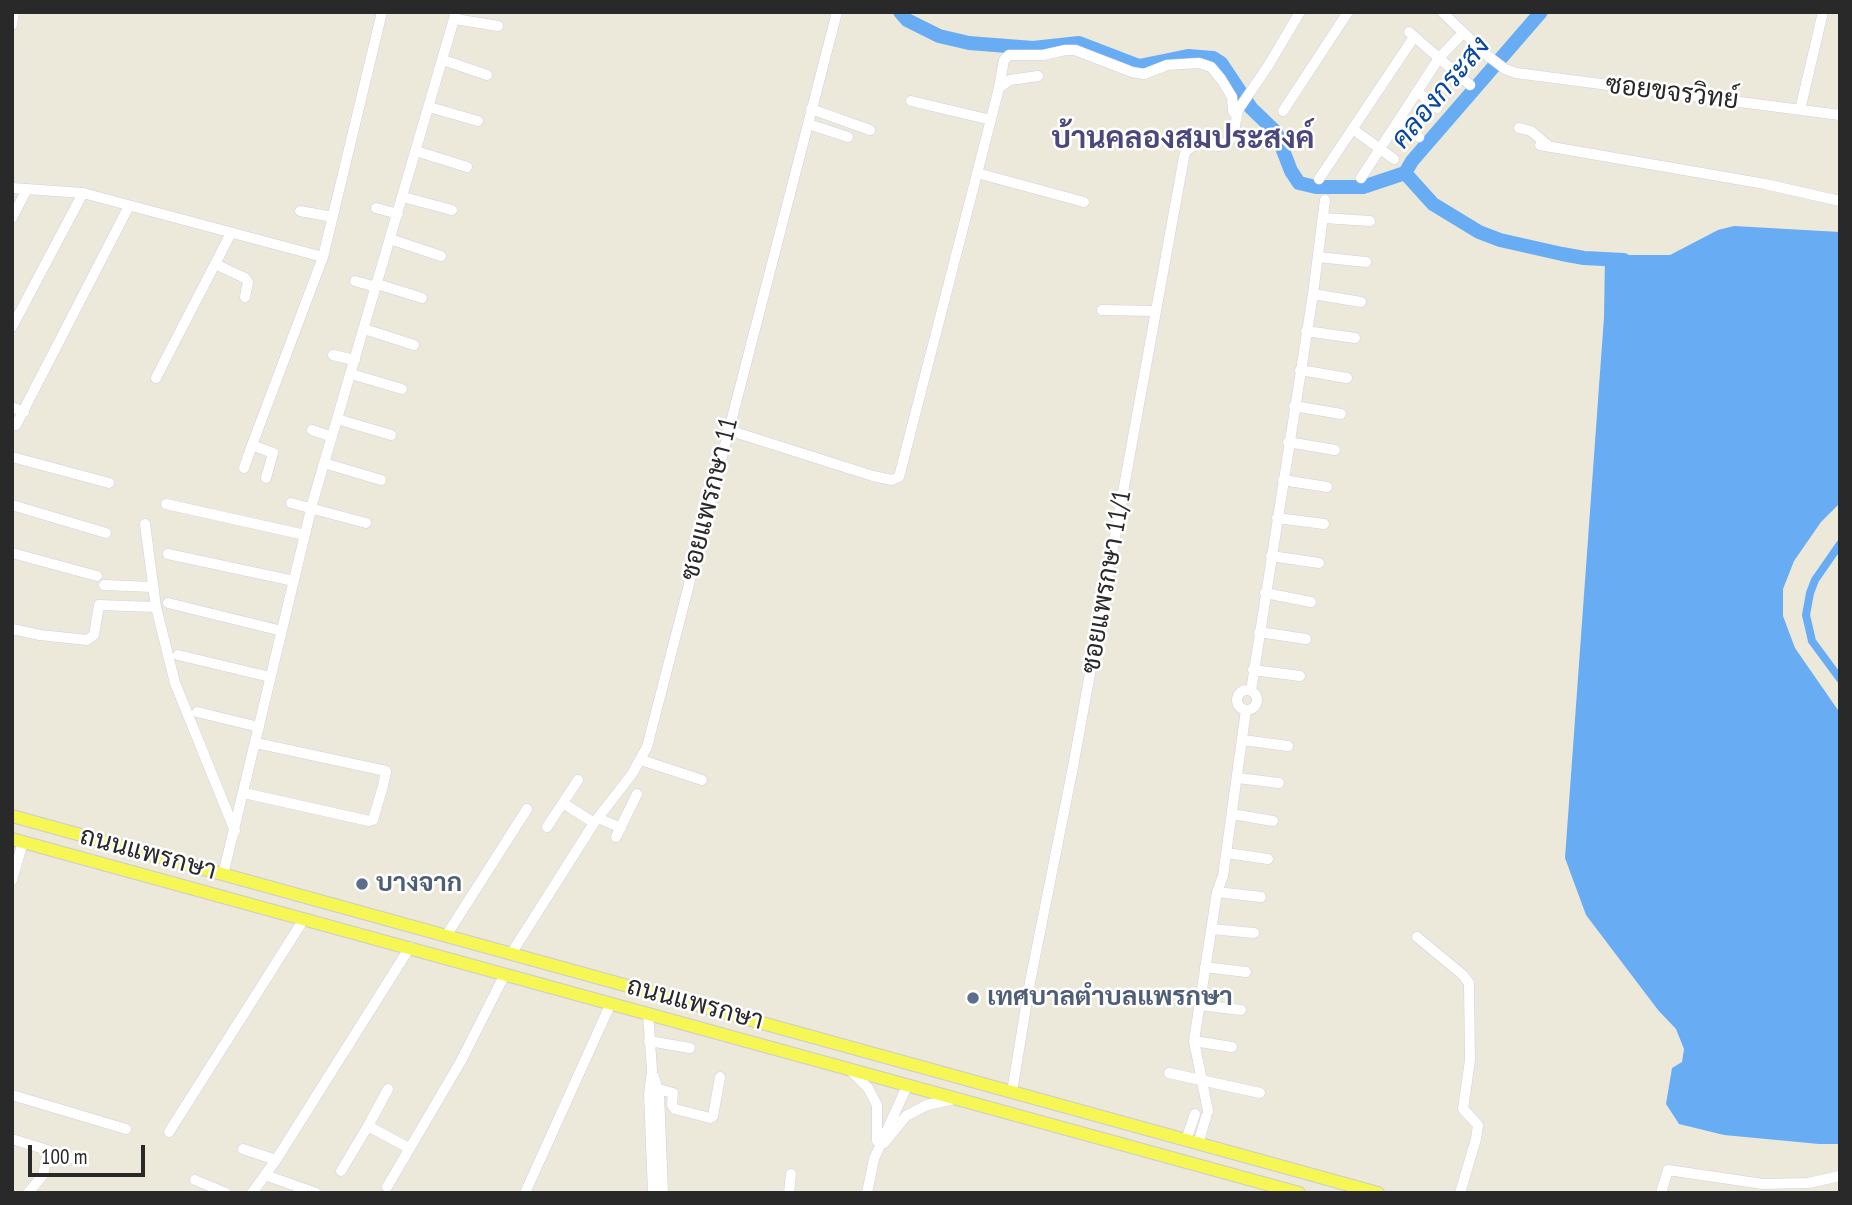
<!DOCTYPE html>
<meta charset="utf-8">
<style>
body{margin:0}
#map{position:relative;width:1852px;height:1205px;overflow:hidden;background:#ece9da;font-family:"PT Sans Narrow",sans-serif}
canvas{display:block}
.frame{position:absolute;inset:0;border:14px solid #292929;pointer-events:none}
.scale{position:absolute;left:28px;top:1145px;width:117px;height:32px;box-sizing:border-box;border:4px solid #292929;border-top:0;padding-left:9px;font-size:21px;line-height:24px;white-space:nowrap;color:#292929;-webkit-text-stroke:5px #fff;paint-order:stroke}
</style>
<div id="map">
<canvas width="1852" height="1205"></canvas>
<div class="frame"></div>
<div class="scale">100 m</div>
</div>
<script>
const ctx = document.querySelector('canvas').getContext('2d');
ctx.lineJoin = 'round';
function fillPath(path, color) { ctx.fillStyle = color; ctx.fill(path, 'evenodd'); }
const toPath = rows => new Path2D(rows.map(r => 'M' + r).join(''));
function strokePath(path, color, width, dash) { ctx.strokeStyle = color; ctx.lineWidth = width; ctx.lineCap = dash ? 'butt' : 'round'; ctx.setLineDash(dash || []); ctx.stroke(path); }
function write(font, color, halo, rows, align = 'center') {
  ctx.font = font + ' "PT Sans Narrow",Sarabun,sans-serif'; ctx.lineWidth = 5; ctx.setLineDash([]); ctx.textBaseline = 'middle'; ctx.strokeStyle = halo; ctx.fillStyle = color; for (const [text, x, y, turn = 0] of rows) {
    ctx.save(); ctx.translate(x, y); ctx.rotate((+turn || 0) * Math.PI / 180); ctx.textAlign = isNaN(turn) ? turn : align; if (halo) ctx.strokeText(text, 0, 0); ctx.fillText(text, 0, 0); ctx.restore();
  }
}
fillPath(toPath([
 [1734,226,1840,232,1840,503,1821,522,1794,561,1783,589,1783,616,1795,648,1840,713,1840,1144,1819,1144,1724,1135,1679,1124,1666,1104,1672,1068,1682,1062,1684,1049,1676,1029,1658,1010,1586,915,1565,858,1604,317,1605,255,1670,255,1718,230]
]), '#68adf4');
strokePath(toPath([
 [1840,544,1815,580,1810,593,1806,615,1812,641,1840,679]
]), '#68adf4', 8);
strokePath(toPath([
 [900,12,907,20,939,36,969,43,1033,48,1079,43,1139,66,1188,56,1213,58,1221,63,1251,108,1276,132,1291,171,1299,183,1316,187,1363,187,1405,173],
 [1405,173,1433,204,1479,232,1500,240,1562,254,1584,258,1624,260],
 [1405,173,1412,161,1541,12]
]), '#68adf4', 14);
const minor = toPath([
 [1442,12,1488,56,1505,69,1516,73,1840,115],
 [455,19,498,26],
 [12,25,14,12],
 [1409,32,1470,85],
 [443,60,487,75],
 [999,88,1004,60,1009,55,1043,55,1065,50,1075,50,1132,72,1144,74,1167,65,1199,63,1211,67,1221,79,1232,97,1233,111,1236,115],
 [1418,92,1437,108],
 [911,101,991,120],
 [429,107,478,121],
 [811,109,870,130],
 [1800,110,1823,12],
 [1283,111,1348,12],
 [1399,121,1419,137],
 [808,124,848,137],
 [1519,128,1531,131,1550,147],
 [1354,130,1394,159],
 [1540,145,1765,184,1840,201],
 [416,151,467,167],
 [977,173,1084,202],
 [1361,178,1439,58,1463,33],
 [1319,179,1414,37],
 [12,188,83,193,323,257],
 [403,197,452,210],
 [376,208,398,214],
 [300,211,333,217],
 [12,218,27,189],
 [1324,218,1370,221],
 [390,239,441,256],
 [1318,257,1366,262],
 [215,264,245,278,248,282,245,297],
 [355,281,376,287],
 [377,284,422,298],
 [1313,294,1361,302],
 [1102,310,1155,311],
 [12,327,83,193],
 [364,329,414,345],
 [1306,331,1355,338],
 [333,355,355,360],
 [1300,370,1347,378],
 [351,374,402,389],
 [156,378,231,233],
 [1294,406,1341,414],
 [12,407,24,412],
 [337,419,391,435],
 [16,425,129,206],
 [312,430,332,437],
 [728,430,873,476,892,480,899,477,999,88,1010,80,1038,76],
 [1288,442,1335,450],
 [12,457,109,483],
 [324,463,381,480],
 [244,468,252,445],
 [266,478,273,453,252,445,323,257,382,12],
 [1283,480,1327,487],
 [291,503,366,523],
 [166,504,305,535],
 [12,505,106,533],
 [1277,518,1324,524],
 [145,524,156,607],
 [12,553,97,576],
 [168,554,294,581],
 [1271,556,1319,563],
 [104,585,152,587],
 [1265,593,1311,602],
 [168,603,282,631],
 [12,629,40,635,87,640,94,635,99,605,156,607,175,683,235,831],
 [1259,632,1306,639],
 [178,655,270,677],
 [1253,670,1300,676],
 '1237 700a10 10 0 1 1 20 0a10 10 0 1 1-20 0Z',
 [1251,691,1313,294,1325,200],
 [197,712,259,727],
 [1243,740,1288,746],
 [641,760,702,780],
 [1238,778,1279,783],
 [244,793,369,821,373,820,383,786,386,771,256,743],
 [563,803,594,823],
 [1232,814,1273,821],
 [598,818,621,828],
 [547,827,578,780],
 [616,837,637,794],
 [1227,853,1268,859],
 [223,875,313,501,456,12],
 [12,880,23,842],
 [1217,892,1261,897],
 [1212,929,1254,933],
 [446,936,527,809],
 [1417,937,1463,975,1469,983,1470,1060,1463,1109,1478,1125,1476,1139,1460,1193],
 [511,954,594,823,632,774,647,747,837,12],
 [1205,967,1246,972],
 [1200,1005,1241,1010],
 [648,1013,652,1070,649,1094,653,1193],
 [649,1041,690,1048],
 [1194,1041,1232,1047],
 [851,1071,868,1088,877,1105,877,1141],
 [1169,1073,1260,1093],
 [654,1077,659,1093,663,1193],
 [658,1089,673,1093,672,1105,675,1109,710,1118,713,1116,720,1077],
 [1012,1092,1030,982,1073,767,1184,157,1186,151,1196,144,1219,146,1229,141,1233,136,1238,110,1268,66,1300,12],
 [12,1095,126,1129],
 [1208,1111,1194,1041,1217,892,1223,876,1246,710],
 [368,1126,388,1089],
 [169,1132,304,919],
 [12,1139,82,1161],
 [1186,1140,1195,1114],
 [884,1143,906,1116,927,1105,954,1099],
 [1198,1144,1206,1117],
 [243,1149,276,1160],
 [341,1171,368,1126,409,1148],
 [265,1175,316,1193],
 [195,1180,226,1193],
 [387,1187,461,1061,505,974],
 [28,1193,43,1175,48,1151],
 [252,1193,276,1160,410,947],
 [525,1193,611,1003],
 [789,1193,791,1174],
 [867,1193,874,1159,907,1086],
 [1661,1193,1668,1170,1763,1184,1808,1183,1840,1176]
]);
const major = toPath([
 [12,816,1378,1193],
 [12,839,1299,1193]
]);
strokePath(minor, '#d0cfe3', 11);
strokePath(major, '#ccc', 14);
strokePath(minor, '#fff', 10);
strokePath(major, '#f6f755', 12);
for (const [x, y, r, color] of [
 [362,884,7,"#5c6f8a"],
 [973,998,7,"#5c6f8a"]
]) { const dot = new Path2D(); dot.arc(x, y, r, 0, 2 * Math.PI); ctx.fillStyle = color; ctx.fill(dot); strokePath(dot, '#fff', 2.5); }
write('26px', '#292929', '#fff', [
 ["ซอยขจรวิทย์",1672,93,7],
 ["ซอยแพรกษา 11",710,499,-76],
 ["ซอยแพรกษา 11/1",1107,582,-80],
 ["ถนนแพรกษา",148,854,15],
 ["ถนนแพรกษา",695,1004,15]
]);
write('bold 26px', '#4e5e75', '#fff', [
 ["บางจาก",376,884],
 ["เทศบาลตำบลแพรกษา",987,998]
], 'left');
write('italic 28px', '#07479f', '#fff', [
 ["คลองกระสง",1441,93,-50]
]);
write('bold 30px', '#4b487c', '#fff', [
 ["บ้านคลองสมประสงค์",1183,139]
]);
</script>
